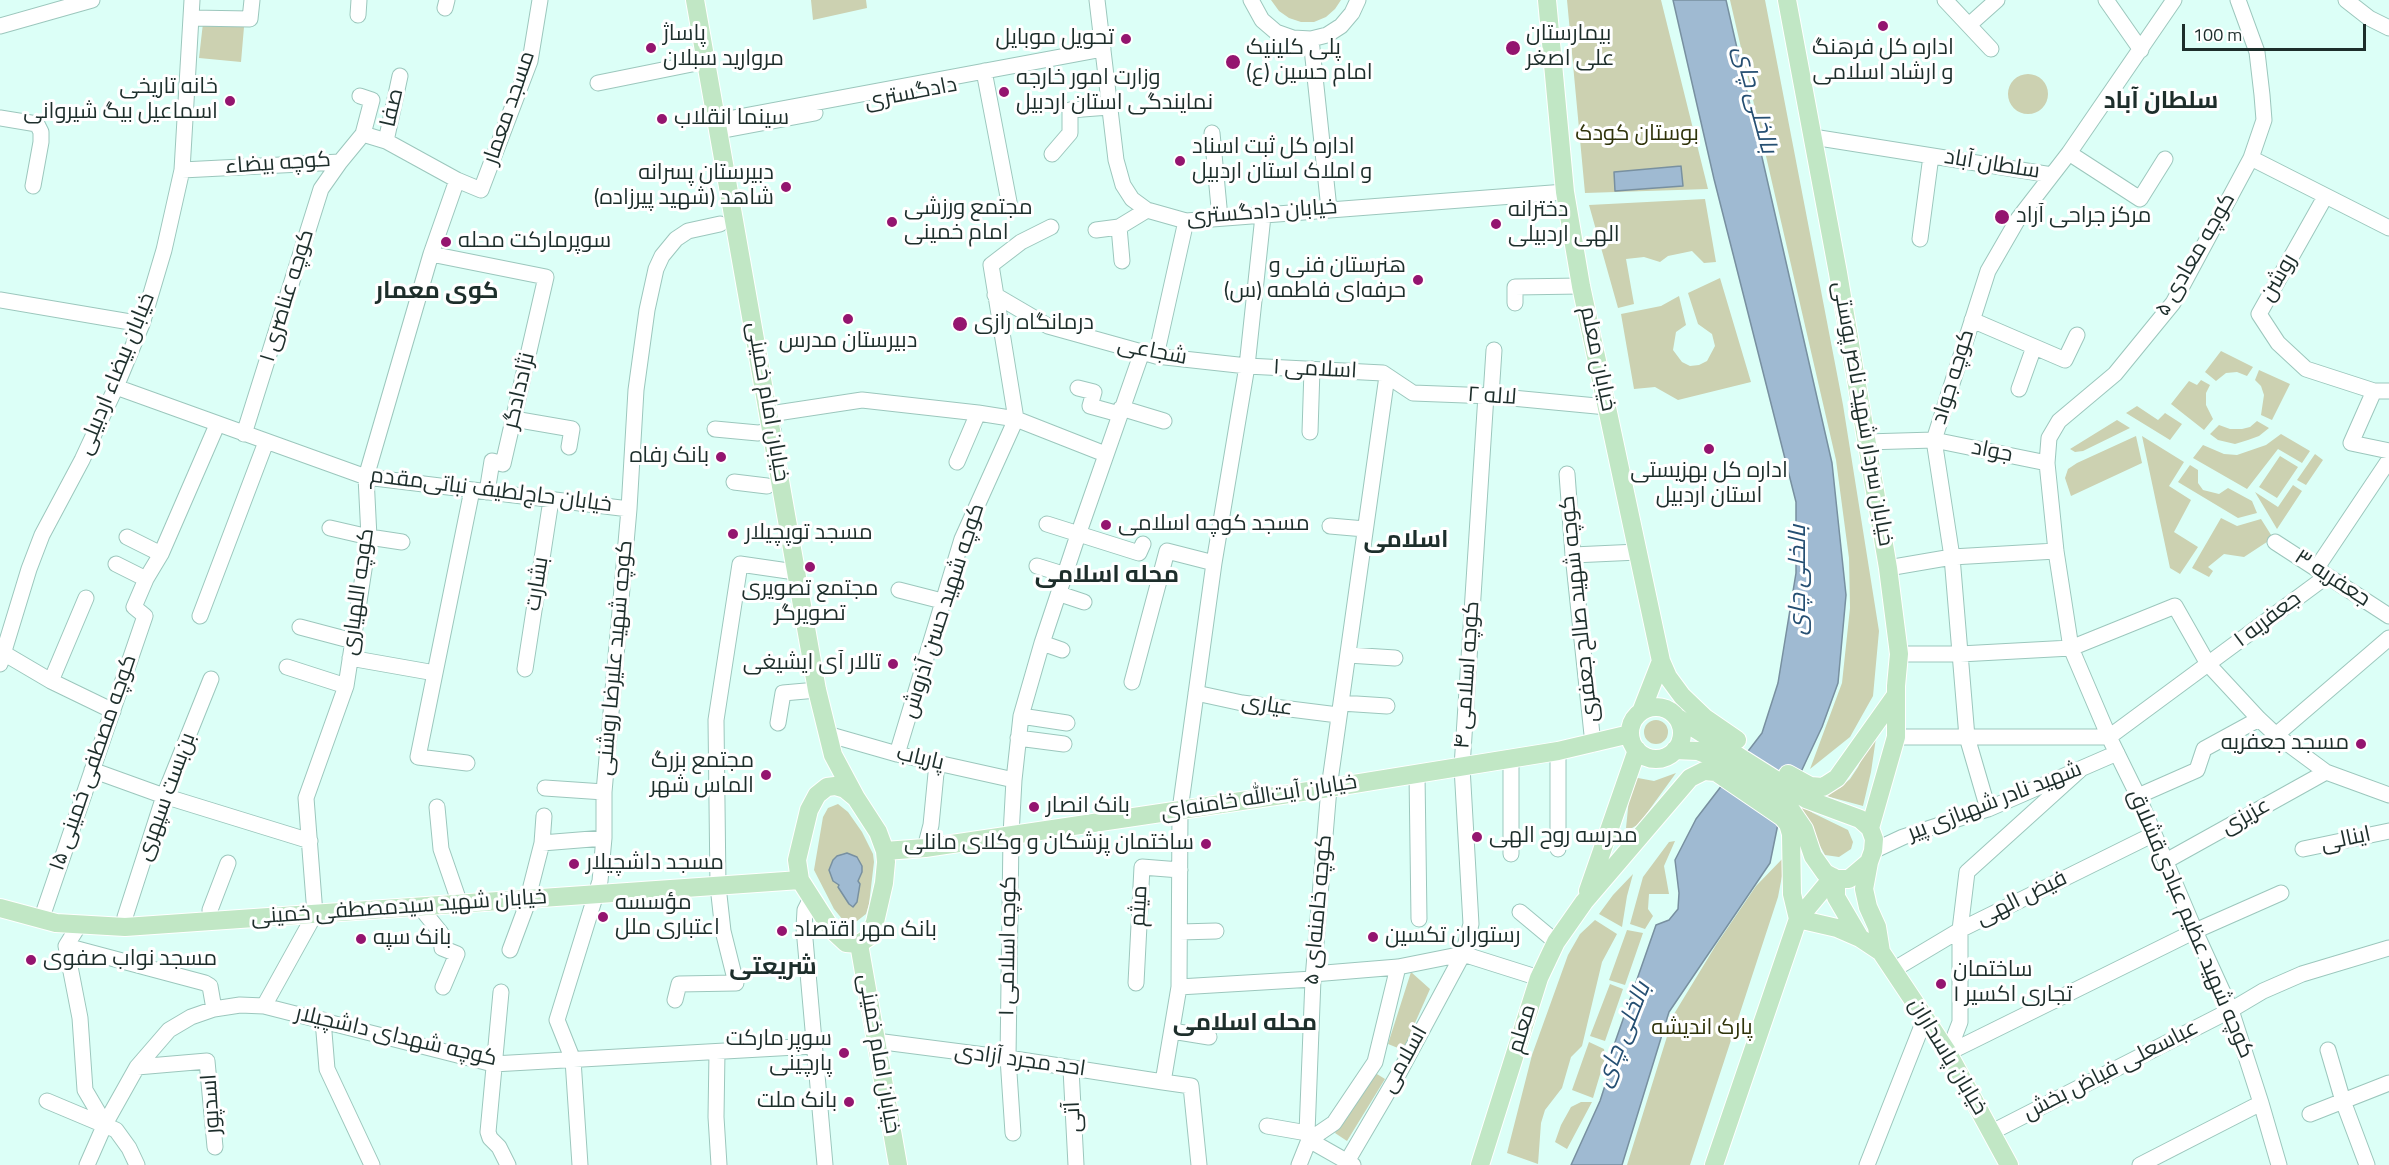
<!DOCTYPE html>
<meta charset="utf-8">
<style>
body{margin:0}
#map{position:relative;width:2389px;height:1165px;overflow:hidden;background:#dcfff7;font-family:"Titillium Web",sans-serif}
canvas{display:block}
.scale{position:absolute;left:2182px;top:24px;width:184px;height:27px;box-sizing:border-box;border:3px solid #1d2e2b;border-top:0;padding-left:8px;font-size:18px;line-height:21px;white-space:nowrap;color:#1d2e2b;-webkit-text-stroke:4px #fff;paint-order:stroke}
</style>
<div id="map">
<canvas width="2389" height="1165"></canvas>
<div class="scale">100 m</div>
</div>
<script>
const ctx = document.querySelector('canvas').getContext('2d');
ctx.lineJoin = 'round';
function fillPath(path, color) { ctx.fillStyle = color; ctx.fill(path, 'evenodd'); }
const toPath = rows => new Path2D(rows.map(r => 'M' + r).join(''));
function strokePath(path, color, width, dash) { ctx.strokeStyle = color; ctx.lineWidth = width; ctx.lineCap = dash ? 'butt' : 'round'; ctx.setLineDash(dash || []); ctx.stroke(path); }
function write(font, color, halo, rows, align = 'center') {
  ctx.font = font + ' "Titillium Web",Cairo,sans-serif'; ctx.lineWidth = 6; ctx.setLineDash([]); ctx.textBaseline = 'middle'; ctx.strokeStyle = halo; ctx.fillStyle = color; for (const [text, x, y, turn = 0] of rows) {
    ctx.save(); ctx.translate(x, y); ctx.rotate((+turn || 0) * Math.PI / 180); ctx.textAlign = isNaN(turn) ? turn : align; if (halo) ctx.strokeText(text, 0, 0); ctx.fillText(text, 0, 0); ctx.restore();
  }
}
fillPath(toPath([
 [811,0,866,0,867,8,813,20],
 [1271,0,1341,0,1335,9,1326,17,1314,22,1301,22,1289,18,1279,11],
 [1567,0,1661,0,1708,189,1585,193],
 [1730,0,1765,0,1843,405,1879,631,1873,696,1850,737,1810,769,1842,683,1850,608,1849,558,1836,460],
 [203,23,244,27,241,62,199,58],
 '2008 94a20 20 0 1 1 40 0a20 20 0 1 1-40 0Z',
 [1705,199,1716,262,1704,263,1692,251,1668,256,1660,262,1644,257,1626,259,1634,304,1618,308,1589,205],
 [1720,278,1751,382,1678,400,1655,387,1634,389,1621,314,1661,306,1679,296,1686,325,1676,332,1673,350,1682,362,1690,366,1699,365,1707,361,1715,346,1712,334,1698,324,1688,293],
 [2221,351,2253,367,2247,376,2237,372,2226,373,2216,381,2205,372],
 [2259,370,2290,384,2272,420,2261,415,2264,395,2261,386,2255,380],
 [2201,380,2210,385,2206,393,2206,405,2213,419,2204,430,2171,404,2189,381,2197,385],
 [2137,406,2158,420,2165,413,2182,424,2170,440,2126,413],
 [2117,420,2130,428,2083,451,2075,452,2070,449],
 [2257,421,2269,428,2259,436,2248,440,2235,444,2218,440,2210,434,2219,425,2230,429,2242,429,2250,427],
 [2281,434,2310,451,2302,463,2278,449,2247,489,2193,458,2203,445,2224,454,2237,455,2266,445],
 [2136,436,2142,463,2071,496,2065,478,2068,469,2077,463],
 [2142,436,2184,462,2169,486,2191,500,2174,532,2198,547,2180,574,2170,568],
 [2315,454,2323,460,2306,485,2297,480],
 [2280,456,2298,467,2277,498,2259,487],
 [2190,465,2198,470,2198,483,2203,490,2219,494,2228,488,2252,501,2257,513,2238,518,2178,482],
 [2293,485,2302,491,2277,529,2255,492,2278,507],
 [2221,518,2237,526,2261,519,2273,538,2244,557,2224,554,2208,567,2213,571,2209,577,2192,568],
 '1644 732a12 12 0 1 1 24 0a12 12 0 1 1-24 0Z',
 [1872,738,1876,738,1871,772,1863,806,1819,794,1840,788,1850,779,1858,767],
 [1676,773,1639,824,1632,828,1626,828,1631,779,1638,778,1654,781],
 [1795,801,1813,813,1848,830,1853,842,1851,849,1839,857,1825,855],
 [838,804,848,812,862,832,873,854,874,862,869,904,866,914,857,921,852,922,843,920,834,909,814,870,823,817,828,808],
 [847,853,857,857,862,866,862,872,858,881,860,884,857,902,853,907,849,904,840,885,841,854],
 [1675,841,1664,866,1669,894,1649,894,1648,909,1653,916,1645,929,1630,924,1643,877,1669,842],
 [1786,855,1778,897,1690,1165,1627,1165,1674,1014,1716,945,1756,886],
 [1633,874,1627,896,1622,927,1599,914,1613,895],
 [1595,920,1617,934,1602,962,1582,1046,1571,1057,1562,1088,1545,1110,1541,1123,1538,1164,1507,1153,1532,1055,1568,955,1580,934],
 [1627,930,1643,933,1625,985,1609,980],
 [1411,972,1430,989,1403,1050,1388,1044],
 [1610,984,1623,989,1605,1041,1590,1036],
 [1589,1042,1604,1049,1605,1058,1593,1098,1572,1090],
 [1372,1071,1385,1079,1347,1141,1335,1133],
 [1581,1102,1592,1102,1567,1149,1555,1142,1561,1125,1571,1107]
]), '#ccd1b1');
const water = toPath([
 [1673,0,1726,0,1832,463,1846,595,1838,683,1822,727,1779,819,1770,863,1669,1012,1622,1165,1571,1165,1600,1101,1610,1070,1613,1048,1656,925,1669,920,1678,909,1679,893,1675,860,1696,819,1762,733,1778,683,1796,573,1796,502,1714,179,1673,0],
 [1681,166,1683,186,1615,191,1614,172,1681,166],
 [847,853,857,857,862,866,862,872,858,881,860,884,857,902,853,907,849,904,838,887,839,885,833,881,829,870,833,860,837,856,847,853]
]);
fillPath(water, '#9fbad2');
strokePath(water, '#7890a0', 1.5);
const minor = toPath([
 [1097,0,1116,160,1123,185,1132,199,1147,210,1186,221,1565,192],
 [1251,0,1262,20,1276,32,1293,38,1311,39,1327,35,1341,26,1352,13,1358,0],
 [1945,0,1991,49],
 [2106,0,2141,50],
 [2238,0,2257,52,2262,95,2264,120,2251,158,2173,303,2115,374,2059,421,2049,438,2047,463,2056,551,2071,648,2109,737,2138,796,2195,931,2231,1010,2261,1103,2279,1165],
 [2346,0,2369,18,2389,28],
 [445,8,447,0],
 [358,15,359,0],
 [191,18,250,19,252,0],
 [1969,25,1997,0],
 [0,26,92,0],
 [1311,39,1329,209],
 [984,71,1010,207],
 [598,83,692,64],
 [360,96,372,100,363,134],
 [0,118,37,124,41,132,41,142,33,186],
 [717,121,1103,49],
 [719,131,815,113],
 [1212,133,1220,218],
 [1813,137,2052,175],
 [386,141,400,76],
 [2069,153,2140,199,2165,159],
 [1052,154,1070,133,1070,110,1109,107],
 [2251,158,2389,228],
 [182,170,340,162,363,134,386,141,457,180,481,190,530,61,540,0],
 [2325,197,2259,314,2278,343,2306,369,2374,391,2389,391],
 [1096,230,1119,227],
 [1920,239,1931,156],
 [431,254,546,277,503,464,492,461,487,492],
 [1122,261,1119,227,1147,210],
 [995,295,1048,326,1156,356,1247,366,1383,373,1413,393,1491,396,1607,407],
 [0,300,142,324],
 [1515,303,1515,287,1581,286],
 [1972,320,2065,360,2077,335],
 [1156,356,1186,221],
 [116,387,366,477,629,509],
 [1078,388,1094,392,1090,406,1119,414],
 [2019,389,2034,347],
 [2374,391,2351,443,2389,451],
 [1491,396,1494,350],
 [1121,408,1164,421],
 [770,414,862,400,978,413,1016,419,1105,454],
 [514,419,572,429,569,447],
 [715,429,758,433,773,430],
 [1310,432,1312,369],
 [244,434,321,189,340,162],
 [1866,442,1934,440,2047,463],
 [957,462,978,413],
 [1567,474,1573,555,1593,744],
 [734,482,767,486],
 [1047,524,1139,553,1143,544],
 [1330,526,1365,529],
 [330,528,369,537,402,542],
 [127,537,161,554],
 [2275,542,2389,616],
 [1573,555,1638,552],
 [116,564,146,579],
 [1037,566,1066,575],
 [1888,568,1952,557,2056,551],
 [2316,569,2389,460],
 [899,590,942,601],
 [1060,594,1084,602],
 [200,616,266,442],
 [300,627,353,641],
 [1042,643,1062,650],
 [0,651,51,681,113,711],
 [1899,654,1960,654,2071,648,2175,606,2208,664,2259,719,2276,735,2326,772,2389,795],
 [1348,655,1395,658],
 [350,658,435,673],
 [0,664,29,569,42,535,82,460,116,387,142,324,164,250,182,170,192,0],
 [287,667,346,686],
 [525,669,551,500],
 [51,681,86,598],
 [1132,682,1167,551,1214,563],
 [1196,693,1242,703,1338,715],
 [1341,703,1387,706],
 [1021,716,1067,723],
 [778,723,783,693,817,690],
 [827,734,897,754,1014,780],
 [2276,735,2389,638],
 [1896,737,2109,737,2327,576],
 [1018,738,1064,744],
 [897,754,962,539,1016,419,991,265,1021,242,1051,227],
 [1511,759,1511,854],
 [467,763,418,757,472,490],
 [92,770,164,796,310,841],
 [1417,774,1419,919],
 [545,788,604,792],
 [2138,796,2197,770,2204,749,2259,719],
 [437,807,441,849,460,904],
 [1988,809,1967,737,1952,557,1934,440,1988,271,2018,219,2069,153,2174,0],
 [542,843,604,838],
 [925,848,931,825,937,763],
 [1558,849,1558,751],
 [2303,849,2389,831],
 [1873,851,1903,837,1988,809,2117,753],
 [2166,861,2326,772],
 [811,898,805,910,804,928,825,1165],
 [531,899,531,886,542,843,544,816],
 [420,907,441,933,442,948,457,954,443,987],
 [1520,912,1556,942],
 [41,920,145,616,134,607,146,579,161,554,217,425],
 [211,921,210,910,228,863],
 [79,925,66,946,80,1018,85,1090,105,1124],
 [125,927,125,917,164,796,211,679],
 [1180,932,1216,931],
 [66,946,205,983,210,986,214,1009],
 [510,950,529,899],
 [1893,970,1960,930,2154,834],
 [1313,974,1398,967,1463,954,1539,978],
 [1136,983,1142,867,1180,870],
 [1179,987,1313,979],
 [501,992,488,1132,490,1138,499,1147,508,1165],
 [675,1000,679,984,736,983,723,931,718,886,716,720,740,564,795,572],
 [264,1006,315,914,306,798,346,686,369,537,366,477,431,254,457,180],
 [323,1020,327,1069,372,1165],
 [1172,1031,1209,1037],
 [876,1041,1008,1058,1163,1082],
 [2328,1050,2343,1101,2367,1165],
 [717,1052,716,1117,719,1165],
 [1948,1053,2195,931,2281,893],
 [1948,1053,1960,1022,1960,930,1967,872,2081,769],
 [137,1067,207,1061,215,1147],
 [1071,1069,1076,1165],
 [47,1101,116,1130,129,1148,137,1165],
 [2310,1114,2389,1083],
 [1267,1126,1307,1133],
 [1992,1132,2231,1010,2263,991,2302,974,2389,948],
 [1013,1133,1008,1058,1011,835,1014,780,1021,716,1042,643,1078,535,1142,352],
 [1309,1140,1307,1133,1313,979,1329,788,1387,376],
 [1309,1140,1353,1165],
 [87,1165,105,1124,137,1067,169,1030,191,1017,214,1009,240,1005,264,1006,493,1064,814,1046],
 [580,1165,573,1060,557,1020,600,881,604,838,604,792,629,509,636,390,647,310,656,269,662,256,676,239,688,231,720,224],
 [1199,1165,1191,1086,1163,1082,1179,987,1180,810,1214,563,1247,366,1263,216],
 [1299,1165,1309,1140,1334,1123,1375,1062,1398,967],
 [1345,1165,1399,1073,1463,954,1471,924,1462,767,1486,395],
 [1867,1165,1925,1018],
 [2140,1165,2261,1103]
]);
const major = toPath([
 [695,0,817,690,833,755,856,798],
 [1547,0,1565,192,1581,286,1661,661,1641,712],
 [1787,0,1838,273,1888,568,1899,654,1896,686,1896,737,1870,828],
 [1661,661,1668,677,1682,696,1705,718,1737,740],
 '1630 733a26 26 0 1 1 52 0a26 26 0 1 1-52 0Z',
 [1675,750,1698,751,1724,761,1787,804,1804,829,1813,856,1825,873,1836,879,1849,879,1869,862,1873,851,1874,839,1870,828,1860,819,1806,799,1678,718],
 [1788,774,1810,786,1823,787,1837,778,1896,695],
 [835,786,845,789,856,798,878,832,885,851,886,862,884,883,875,922,869,937,859,944,846,943,832,930,800,880,797,860,809,810,817,795,827,787,835,786],
 [885,851,925,848,1329,788,1558,751,1630,734],
 [1869,862,1864,889,1868,907,1877,927,1881,952],
 [1836,879,1836,897,1860,938,1881,952,1925,1018,1948,1053,2009,1165],
 [1588,891,1637,750],
 [0,908,56,923,125,927,800,880],
 [1798,919,1837,928,1860,938],
 [859,944,898,1165],
 [1480,1165,1539,978,1556,942,1584,902,1690,778,1704,771,1716,772,1782,817,1788,824,1791,834,1792,894,1798,919],
 [1714,1165,1798,919,1833,877]
]);
strokePath(minor, '#9cc7bd', 17);
strokePath(major, '#fff', 20);
strokePath(minor, '#fff', 15);
strokePath(major, '#c1e7c5', 18);
for (const [x, y, r, color] of [
 [1883,26,6,"#94156f"],
 [1126,39,6,"#94156f"],
 [651,48,6,"#94156f"],
 [1513,48,8,"#94156f"],
 [1233,62,8,"#94156f"],
 [1004,92,6,"#94156f"],
 [230,101,6,"#94156f"],
 [662,119,6,"#94156f"],
 [1180,161,6,"#94156f"],
 [786,187,6,"#94156f"],
 [2002,217,8,"#94156f"],
 [892,222,6,"#94156f"],
 [1496,224,6,"#94156f"],
 [446,242,6,"#94156f"],
 [1418,280,6,"#94156f"],
 [848,319,6,"#94156f"],
 [960,324,8,"#94156f"],
 [1709,449,6,"#94156f"],
 [721,457,6,"#94156f"],
 [1106,525,6,"#94156f"],
 [733,534,6,"#94156f"],
 [810,567,6,"#94156f"],
 [893,664,6,"#94156f"],
 [2361,744,6,"#94156f"],
 [766,775,6,"#94156f"],
 [1034,807,6,"#94156f"],
 [1477,837,6,"#94156f"],
 [1206,844,6,"#94156f"],
 [574,864,6,"#94156f"],
 [603,917,6,"#94156f"],
 [782,931,6,"#94156f"],
 [1373,937,6,"#94156f"],
 [361,939,6,"#94156f"],
 [31,960,6,"#94156f"],
 [1941,984,6,"#94156f"],
 [844,1053,6,"#94156f"],
 [849,1102,6,"#94156f"]
]) { const dot = new Path2D(); dot.arc(x, y, r, 0, 2 * Math.PI); ctx.fillStyle = color; ctx.fill(dot); strokePath(dot, '#fff', 2); }
write('22px', '#1d2e2b', '#fff', [
 ["پاساژ",663,35],
 ["مروارید سبلان",663,60],
 ["بیمارستان",1526,35],
 ["علی اصغر",1526,60],
 ["تحویل موبایل",1114,39,"right"],
 ["پلی کلینیک",1246,49],
 ["امام حسین (ع)",1246,74],
 ["اداره کل فرهنگ",1883,49,"center"],
 ["و ارشاد اسلامی",1883,74,"center"],
 ["وزارت امور خارجه",1016,79],
 ["نمایندگی استان اردبیل",1016,104],
 ["خانه تاریخی",218,88,"right"],
 ["اسماعیل بیگ شیروانی",218,113,"right"],
 ["سینما انقلاب",674,119],
 ["اداره کل ثبت اسناد",1192,148],
 ["و املاک استان اردبیل",1192,173],
 ["دبیرستان پسرانه",774,174,"right"],
 ["شاهد (شهید پیرزاده)",774,199,"right"],
 ["مجتمع ورزشی",904,209],
 ["امام خمینی",904,234],
 ["دخترانه",1508,211],
 ["الهی اردبیلی",1508,236],
 ["مرکز جراحی آراد",2016,217],
 ["سوپرمارکت محله",458,242],
 ["هنرستان فنی و",1406,267,"right"],
 ["حرفه‌ای فاطمه (س)",1406,292,"right"],
 ["درمانگاه رازی",974,324],
 ["دبیرستان مدرس",848,342,"center"],
 ["بانک رفاه",709,457,"right"],
 ["اداره کل بهزیستی",1709,472,"center"],
 ["استان اردبیل",1709,497,"center"],
 ["مسجد کوچه اسلامی",1118,525],
 ["مسجد توپچیلار",745,534],
 ["مجتمع تصویری",810,590,"center"],
 ["تصویرگر",810,615,"center"],
 ["تالار آی ایشیغی",881,664,"right"],
 ["مسجد جعفریه",2349,744,"right"],
 ["مجتمع بزرگ",754,762,"right"],
 ["الماس شهر",754,787,"right"],
 ["بانک انصار",1046,807],
 ["مدرسه روح الهی",1489,837],
 ["ساختمان پزشکان و وکلای مانلی",1194,844,"right"],
 ["مسجد داشچیلار",586,864],
 ["مؤسسه",615,904],
 ["اعتباری ملل",615,929],
 ["بانک مهر اقتصاد",794,931],
 ["رستوران تکسین",1385,937],
 ["بانک سپه",373,939],
 ["مسجد نواب صفوی",43,960],
 ["ساختمان",1953,971],
 ["تجاری اکسیر ۱",1953,996],
 ["سوپر مارکت",832,1040,"right"],
 ["پارچینی",832,1065,"right"],
 ["بانک ملت",837,1102,"right"]
], 'left');
write('22px', '#1d2e2b', '#fff', [
 ["دادگستری",911,94,-11],
 ["صفا",393,108,-77],
 ["مسجد معمار",510,108,-71],
 ["کوچه بیضاء",278,164,-4],
 ["سلطان آباد",1992,165,9],
 ["خیابان دادگستری",1262,213,-4],
 ["کوچه معادی ۵",2196,255,-60],
 ["روشن",2279,278,-60],
 ["کوچه عناصری ۱",288,296,-73],
 ["شجاعی",1152,352,11],
 ["خیابان معلم",1597,359,78],
 ["اسلامی ۱",1315,370,3],
 ["خیابان بیضاء اردبیلی",117,374,-68],
 ["کوچه جواد",1954,377,-73],
 ["نژاددادگر",520,391,-77],
 ["لاله ۲",1492,397,4],
 ["خیابان امام خمینی",767,402,80],
 ["خیابان سردار شهید ناصر پوستی",1862,414,80],
 ["جواد",1992,452,11],
 ["خیابان حاج‌لطیف نباتی‌مقدم",491,491,7],
 ["جعفریه ۳",2332,579,33],
 ["بشارت",538,584,-81],
 ["کوچه اللهیاری",359,592,-82],
 ["کوچه شهید صالح جعفری",1580,609,-96],
 ["کوچه شهید حسن آذروش",944,611,-72],
 ["جعفریه ۱",2268,620,-37],
 ["کوچه شهید علیرضا روشنی",616,658,-85],
 ["کوچه اسلامی ۴",1468,675,-86],
 ["عیاری",1267,706,8],
 ["پاریاب",920,759,13],
 ["کوچه مصطفی خمینی ۱۵",94,763,-71],
 ["بن‌بست سپهری",167,797,-70],
 ["خیابان آیت‌الله خامنه‌ای",1259,798,-9],
 ["شهید نادر شهبازی پیر",1995,802,-21],
 ["عزیزی",2246,817,-29],
 ["اینالی",2346,840,-12],
 ["فیض الهی",2022,899,-26],
 ["میثم",1140,906,-87],
 ["خیابان شهید سیدمصطفی خمینی",399,908,-4],
 ["کوچه خامنه‌ای ۵",1319,910,-85],
 ["کوچه شهید عظیم عبادی‌قشلاق",2190,924,67],
 ["کوچه اسلامی ۱",1009,946,-89],
 ["معلم",1523,1029,-73],
 ["کوچه شهدای داشچیلار",396,1037,13],
 ["خیابان امام خمینی",878,1054,80],
 ["خیابان پاسداران",1947,1057,59],
 ["اسلامی",1405,1060,-61],
 ["احد مجرد آزادی",1020,1061,8],
 ["عباسعلی فیاض بخش",2111,1071,-27],
 ["اسدپور",212,1104,-94],
 ["آتی",1074,1117,-93]
]);
write('22px', '#2f330a', '#fff', [
 ["بوستان کودک",1637,135],
 ["پارک اندیشه",1702,1029]
]);
write('italic 24px', '#254f72', '#fff', [
 ["بالخلی چای",1754,100,75],
 ["بالخلی چای",1799,580,-90],
 ["بالخلی چای",1624,1035,-68]
]);
write('bold 24px', '#1d2e2b', '#fff', [
 ["سلطان آباد",2161,102],
 ["کوی معمار",437,292],
 ["اسلامی",1406,541],
 ["محله اسلامی",1107,576],
 ["شریعتی",773,968],
 ["محله اسلامی",1245,1024]
]);
</script>
